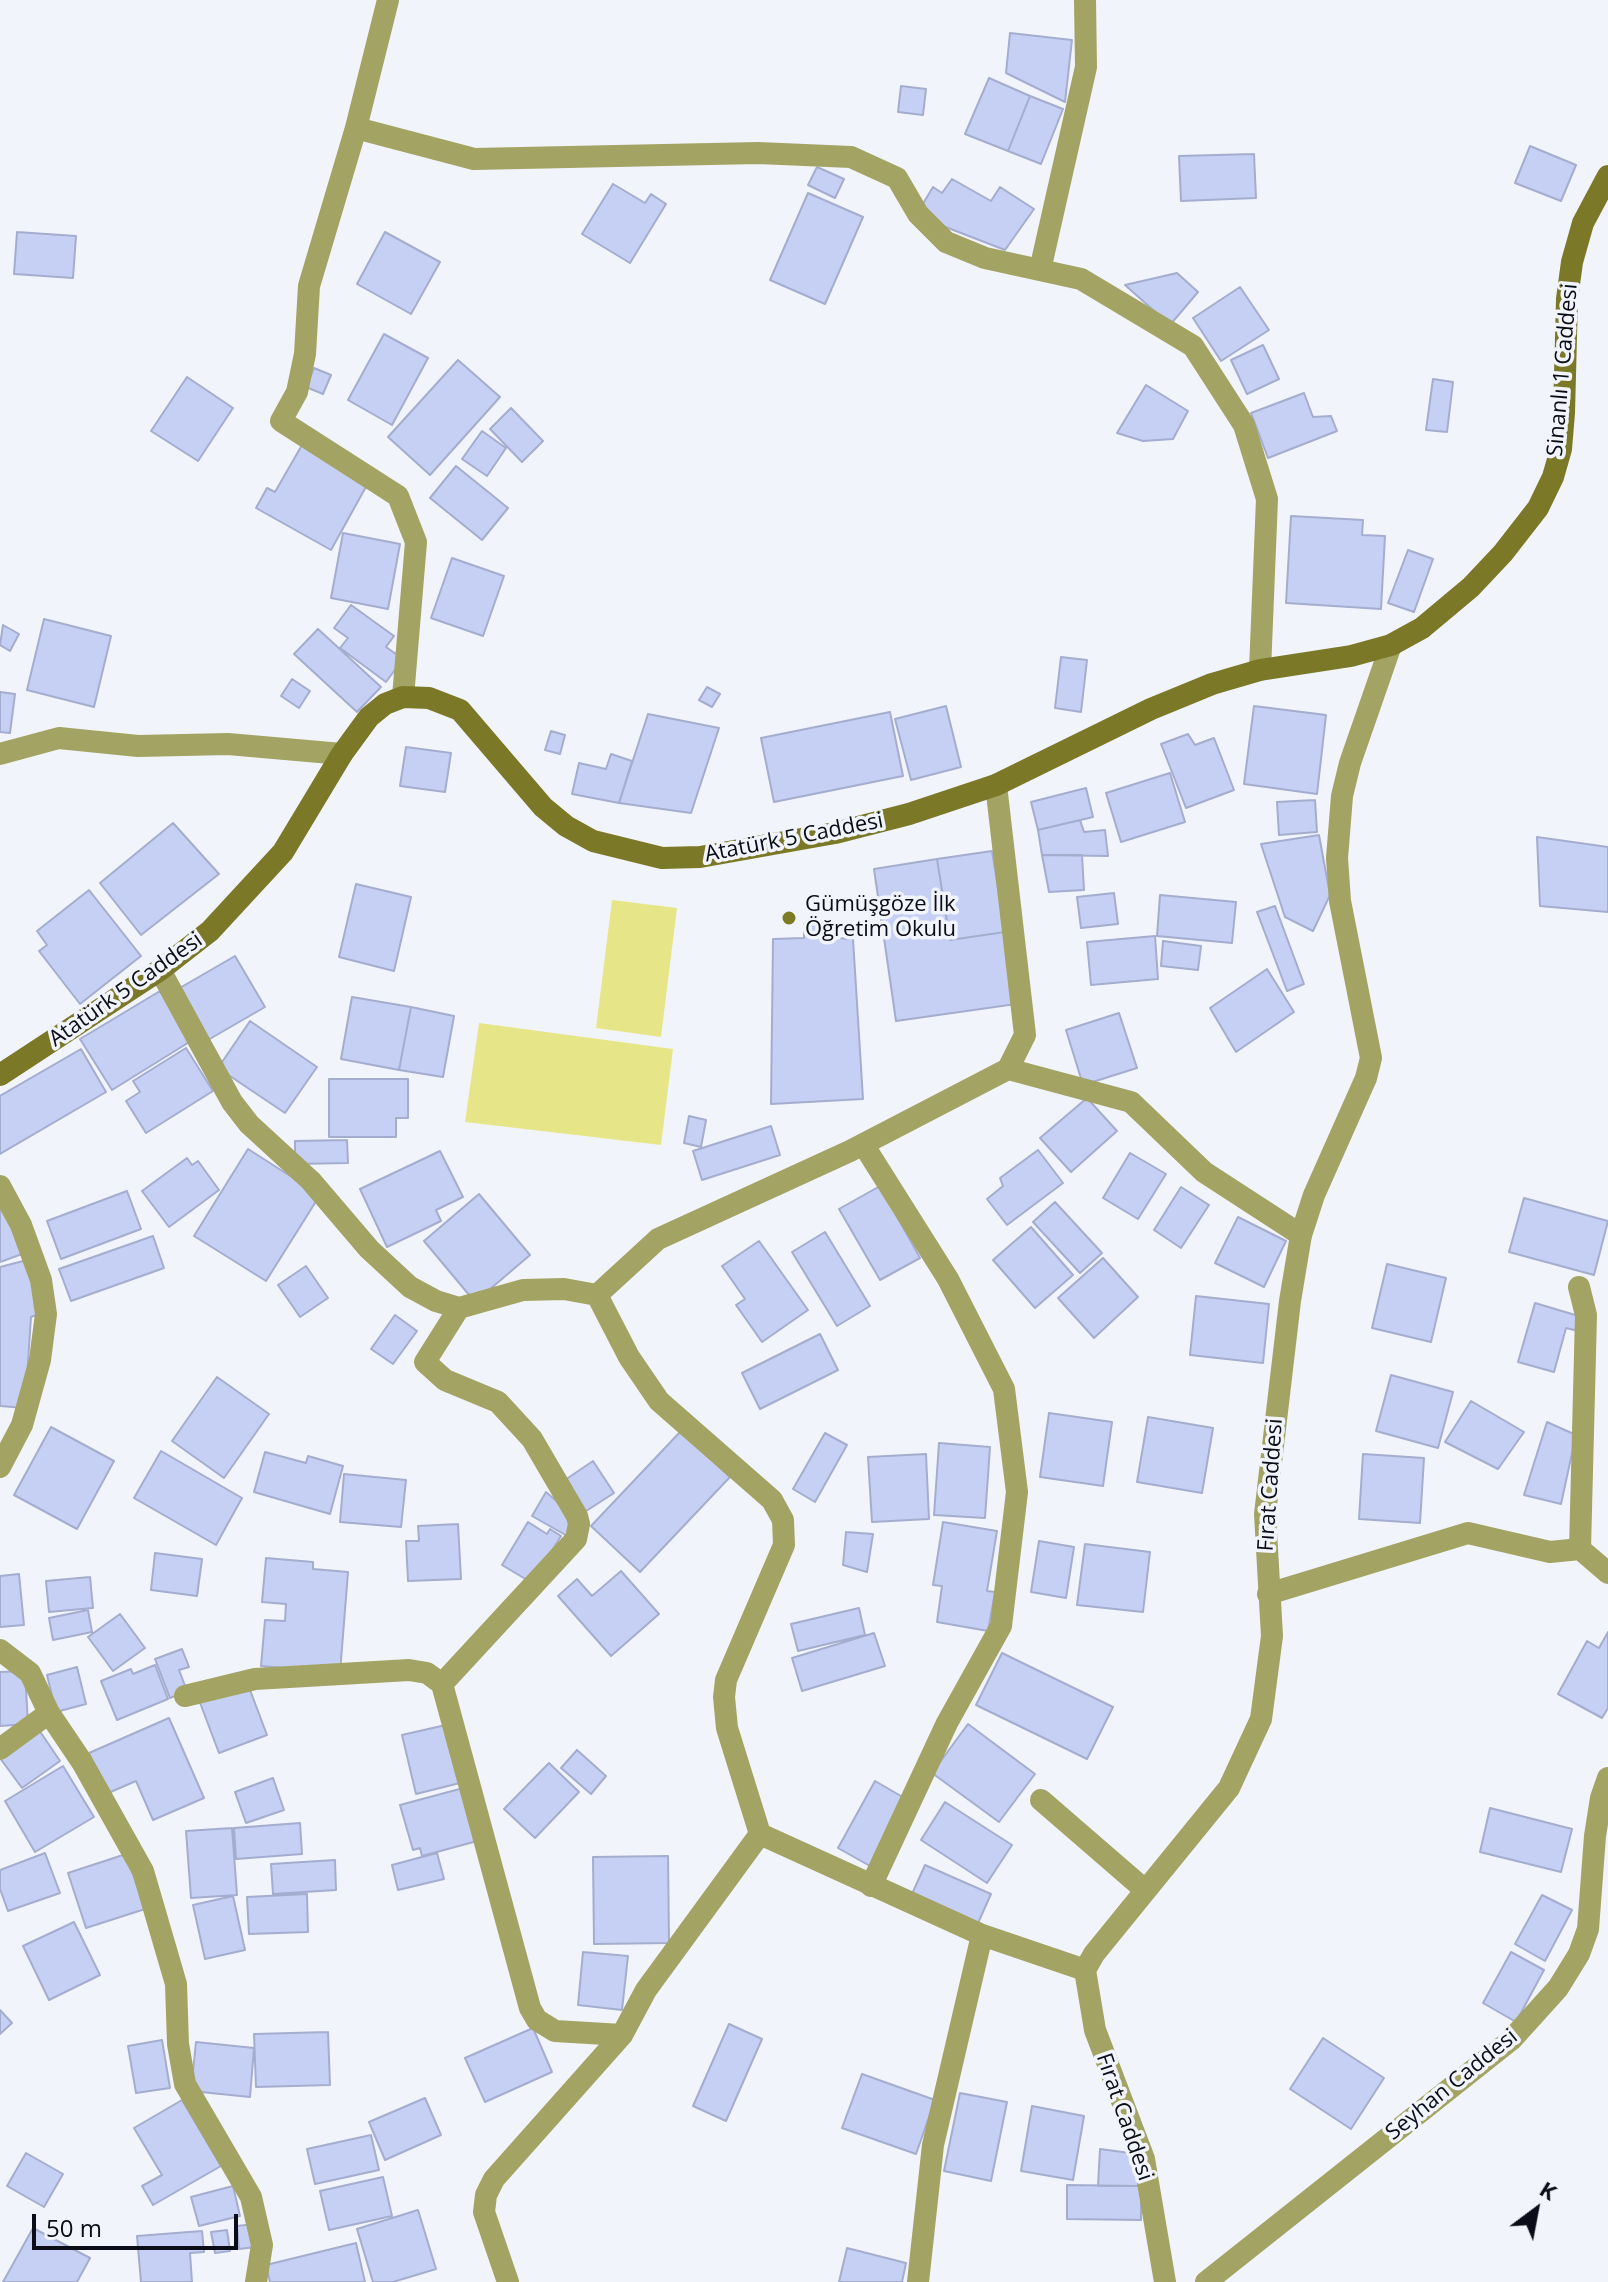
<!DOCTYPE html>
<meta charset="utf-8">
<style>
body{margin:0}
#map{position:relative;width:1608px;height:2282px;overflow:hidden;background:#f2f4fb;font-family:"Open Sans",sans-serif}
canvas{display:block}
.north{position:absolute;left:1496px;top:2170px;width:80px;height:80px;-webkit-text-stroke:6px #f2f4fb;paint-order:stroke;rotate:32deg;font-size:22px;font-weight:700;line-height:32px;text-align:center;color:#0a0c17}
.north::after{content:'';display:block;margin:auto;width:28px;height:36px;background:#0a0c17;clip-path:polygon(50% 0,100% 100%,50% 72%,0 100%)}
.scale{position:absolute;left:32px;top:2214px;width:206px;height:36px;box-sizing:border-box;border:4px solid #0a0c17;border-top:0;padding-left:10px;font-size:24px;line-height:28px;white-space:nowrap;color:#0a0c17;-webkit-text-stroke:6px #f2f4fb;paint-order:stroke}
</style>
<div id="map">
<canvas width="1608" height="2282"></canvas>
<div class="north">K</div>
<div class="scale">50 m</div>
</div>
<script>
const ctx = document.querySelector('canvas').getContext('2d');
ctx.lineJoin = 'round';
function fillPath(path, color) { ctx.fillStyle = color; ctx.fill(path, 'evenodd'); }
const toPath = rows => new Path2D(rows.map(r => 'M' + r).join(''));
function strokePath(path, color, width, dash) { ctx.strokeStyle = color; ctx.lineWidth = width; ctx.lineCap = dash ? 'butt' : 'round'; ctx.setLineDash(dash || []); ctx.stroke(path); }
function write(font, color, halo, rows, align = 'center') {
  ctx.font = font + ' "Open Sans",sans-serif'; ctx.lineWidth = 7; ctx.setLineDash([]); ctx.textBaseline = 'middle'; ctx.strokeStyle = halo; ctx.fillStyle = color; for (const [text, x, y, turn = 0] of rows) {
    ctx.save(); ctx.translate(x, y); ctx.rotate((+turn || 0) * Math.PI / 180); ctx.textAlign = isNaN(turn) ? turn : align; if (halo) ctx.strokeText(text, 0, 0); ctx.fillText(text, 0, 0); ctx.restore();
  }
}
fillPath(toPath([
 [612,900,677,908,661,1037,596,1028],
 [479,1023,673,1049,661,1145,465,1122]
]), '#e6e689');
const building = toPath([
 [1010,33,1072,40,1065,102,1006,73,1010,33],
 [989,78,1030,96,1008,151,965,134,989,78],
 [901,86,926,89,923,115,898,112,901,86],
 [1030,96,1063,109,1041,164,1008,151,1030,96],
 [1530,146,1576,165,1561,201,1515,183,1530,146],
 [1254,154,1256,198,1181,201,1179,156,1254,154],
 [817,167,844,179,835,198,808,185,817,167],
 [952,179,991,201,1000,187,1034,209,1005,250,943,226,918,212,933,187,942,193,952,179],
 [613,184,645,203,651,194,666,204,630,263,582,234,613,184],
 [808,193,863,217,825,304,770,280,808,193],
 [17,232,76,236,73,278,14,274,17,232],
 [385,232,440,262,411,314,357,284,385,232],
 [1177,273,1198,292,1170,325,1125,285,1177,273],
 [1240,287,1269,330,1221,361,1193,318,1240,287],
 [384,334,428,358,392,425,348,400,384,334],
 [1263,345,1279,379,1247,394,1231,360,1263,345],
 [458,360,500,397,430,475,388,437,458,360],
 [314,368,331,375,323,394,306,387,314,368],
 [187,377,233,408,198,461,151,431,187,377],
 [1433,379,1453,382,1447,432,1426,430,1433,379],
 [1146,385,1188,411,1173,439,1143,441,1117,433,1146,385],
 [1304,393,1313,417,1331,416,1337,431,1268,458,1251,413,1304,393],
 [511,408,543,441,522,462,490,429,511,408],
 [482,431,506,448,487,476,462,459,482,431],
 [302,445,367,485,331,550,256,508,267,488,275,492,302,445],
 [456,466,508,508,482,540,430,498,456,466],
 [1291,516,1363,520,1362,535,1385,536,1381,609,1286,603,1291,516],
 [343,533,400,544,388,609,331,598,343,533],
 [1408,550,1433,559,1414,612,1388,603,1408,550],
 [452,558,504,576,483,636,431,618,452,558],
 [351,605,394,636,386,647,403,659,386,682,340,648,348,638,334,628,351,605],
 [44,619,111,636,94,707,27,690,44,619],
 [3,625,19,634,10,651,0,645,3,625],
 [318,629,381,687,357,712,294,654,318,629],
 [1061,657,1087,660,1081,712,1055,708,1061,657],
 [292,679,310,691,299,708,281,696,292,679],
 [707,687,720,694,712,707,699,700,707,687],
 [0,692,15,694,10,733,0,732,0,692],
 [946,706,961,767,911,780,895,719,946,706],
 [1254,706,1326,715,1317,794,1244,784,1254,706],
 [890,712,903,776,774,802,761,738,890,712],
 [648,714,719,728,691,813,619,803,648,714],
 [551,731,565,735,560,754,545,750,551,731],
 [1188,734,1195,745,1214,738,1234,790,1186,808,1161,744,1188,734],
 [406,747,451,753,445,792,400,786,406,747],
 [611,754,632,761,619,803,572,794,579,763,606,769,611,754],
 [1170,773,1185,822,1121,842,1106,793,1170,773],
 [1086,788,1093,817,1038,830,1031,802,1086,788],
 [1315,800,1317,832,1279,835,1277,802,1315,800],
 [1080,820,1084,832,1105,830,1108,856,1042,855,1038,830,1080,820],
 [173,823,219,874,141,935,100,883,173,823],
 [1319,835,1330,895,1313,931,1285,917,1261,844,1319,835],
 [1537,837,1608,847,1608,912,1540,906,1537,837],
 [992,851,1005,932,950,940,937,859,992,851],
 [1042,855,1082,855,1084,890,1049,892,1042,855],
 [937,859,950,940,1005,932,1016,1004,896,1021,874,869,937,859],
 [356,884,411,897,394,971,339,957,356,884],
 [89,890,141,956,80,1004,39,951,47,945,37,931,89,890],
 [1114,893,1118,924,1081,928,1077,897,1114,893],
 [1160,895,1236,902,1232,943,1157,936,1160,895],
 [1275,906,1304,984,1287,991,1257,912,1275,906],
 [804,924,837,924,837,938,853,939,863,1099,771,1104,773,939,804,938,804,924],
 [1155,936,1158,979,1091,985,1087,942,1155,936],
 [1163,941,1201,946,1198,970,1161,966,1163,941],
 [235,956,265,1007,208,1040,178,989,235,956],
 [1267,969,1294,1012,1236,1052,1210,1008,1267,969],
 [160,991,191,1041,112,1090,80,1039,160,991],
 [352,997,411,1007,399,1070,341,1059,352,997],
 [411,1007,454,1016,443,1077,399,1070,411,1007],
 [1119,1013,1137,1068,1083,1085,1066,1030,1119,1013],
 [250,1021,317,1067,285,1113,218,1068,250,1021],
 [186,1048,213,1091,146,1133,126,1101,140,1092,133,1081,186,1048],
 [81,1049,106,1092,0,1154,0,1096,81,1049],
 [329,1079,408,1079,408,1118,396,1118,396,1137,329,1137,329,1079],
 [1087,1098,1117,1131,1071,1172,1040,1138,1087,1098],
 [689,1116,706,1120,701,1147,684,1143,689,1116],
 [771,1126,780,1155,702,1180,693,1151,771,1126],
 [347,1140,348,1163,295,1164,295,1141,347,1140],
 [248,1149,320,1195,266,1281,194,1236,248,1149],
 [1038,1150,1063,1183,1007,1225,987,1199,1003,1186,1000,1178,1038,1150],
 [440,1151,463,1197,436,1210,441,1221,387,1247,360,1189,440,1151],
 [1130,1153,1166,1174,1138,1219,1103,1198,1130,1153],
 [187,1158,192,1165,198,1161,219,1190,169,1227,142,1191,187,1158],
 [880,1186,920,1258,880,1280,839,1209,880,1186],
 [1181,1187,1209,1205,1181,1248,1154,1230,1181,1187],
 [127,1191,141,1229,61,1259,47,1221,127,1191],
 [479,1194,530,1255,475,1302,424,1241,479,1194],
 [1524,1198,1608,1221,1594,1275,1509,1252,1524,1198],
 [1055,1202,1102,1253,1080,1273,1033,1222,1055,1202],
 [4,1208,22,1254,0,1262,0,1210,4,1208],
 [1238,1217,1286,1241,1264,1287,1215,1263,1238,1217],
 [1031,1227,1073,1275,1035,1308,993,1260,1031,1227],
 [825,1232,870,1306,837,1326,792,1252,825,1232],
 [153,1236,164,1268,71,1301,59,1269,153,1236],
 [759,1241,808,1310,762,1342,736,1305,745,1299,722,1266,759,1241],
 [1103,1258,1138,1297,1094,1338,1058,1298,1103,1258],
 [27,1260,42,1313,31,1317,25,1408,0,1406,0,1267,27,1260],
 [1387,1264,1446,1278,1431,1342,1372,1328,1387,1264],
 [306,1266,328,1298,300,1317,278,1285,306,1266],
 [1196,1296,1269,1304,1263,1363,1190,1355,1196,1296],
 [1535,1303,1582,1317,1578,1331,1566,1328,1554,1372,1518,1362,1535,1303],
 [395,1315,417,1331,393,1364,371,1349,395,1315],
 [820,1334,838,1370,760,1409,742,1373,820,1334],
 [1391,1375,1453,1392,1438,1448,1376,1431,1391,1375],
 [217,1377,269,1414,224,1478,172,1441,217,1377],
 [1471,1401,1524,1432,1498,1469,1445,1442,1471,1401],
 [1049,1413,1112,1422,1103,1486,1040,1477,1049,1413],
 [1148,1417,1213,1428,1202,1493,1137,1482,1148,1417],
 [1547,1422,1576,1435,1561,1504,1524,1495,1547,1422],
 [51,1427,114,1461,77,1529,14,1495,51,1427],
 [681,1431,730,1477,640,1572,591,1526,681,1431],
 [825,1433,847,1445,815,1502,793,1489,825,1433],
 [939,1443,990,1447,985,1518,934,1515,939,1443],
 [161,1451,242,1498,216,1545,134,1498,161,1451],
 [265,1452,306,1463,308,1456,343,1466,330,1514,254,1492,265,1452],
 [926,1454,929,1519,872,1522,868,1457,926,1454],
 [1363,1454,1424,1458,1420,1523,1359,1519,1363,1454],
 [593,1461,614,1493,583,1513,562,1482,593,1461],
 [344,1474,406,1480,401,1527,340,1522,344,1474],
 [546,1492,576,1518,569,1537,532,1516,546,1492],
 [528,1522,547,1534,550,1529,561,1536,532,1583,502,1565,528,1522],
 [943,1522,997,1531,987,1591,995,1592,988,1631,937,1622,942,1586,933,1585,943,1522],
 [458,1524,461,1579,408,1581,406,1541,419,1541,418,1526,458,1524],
 [846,1532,873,1534,867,1572,843,1565,846,1532],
 [1039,1541,1074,1547,1066,1598,1031,1592,1039,1541],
 [1085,1544,1150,1552,1143,1612,1077,1605,1085,1544],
 [155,1553,202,1559,197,1596,151,1590,155,1553],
 [266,1558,313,1562,313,1569,348,1572,340,1673,261,1666,265,1620,285,1621,286,1604,262,1602,266,1558],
 [621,1571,659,1614,611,1656,558,1596,577,1579,592,1596,621,1571],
 [19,1574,24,1625,0,1627,0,1576,19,1574],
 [90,1577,93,1608,49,1612,46,1581,90,1577],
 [859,1608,865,1635,798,1651,791,1624,859,1608],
 [88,1610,92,1632,53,1640,49,1618,88,1610],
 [120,1614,145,1648,113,1671,88,1637,120,1614],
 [1608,1632,1608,1708,1602,1718,1558,1694,1587,1641,1599,1648,1608,1632],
 [874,1633,885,1666,802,1691,792,1658,874,1633],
 [182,1649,189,1667,179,1670,187,1691,170,1698,155,1659,182,1649],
 [1002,1653,1113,1707,1087,1759,976,1705,1002,1653],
 [155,1665,168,1699,117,1720,101,1681,131,1669,133,1674,155,1665],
 [77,1667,86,1704,56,1712,47,1675,77,1667],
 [25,1671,28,1724,0,1726,0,1672,25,1671],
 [247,1682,267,1735,219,1753,199,1700,247,1682],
 [169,1718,204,1798,153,1820,136,1781,106,1794,89,1753,169,1718],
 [450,1724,464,1782,416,1794,402,1735,450,1724],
 [968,1724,1035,1774,999,1822,932,1773,968,1724],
 [37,1727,60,1761,22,1788,0,1758,37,1727],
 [577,1750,606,1776,591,1794,561,1768,577,1750],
 [549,1763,579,1792,535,1838,504,1809,549,1763],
 [63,1766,94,1817,35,1852,5,1801,63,1766],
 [273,1778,284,1810,246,1823,235,1792,273,1778],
 [875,1781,908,1800,870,1866,838,1848,875,1781],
 [467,1787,481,1840,422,1856,420,1848,413,1850,400,1805,467,1787],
 [945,1802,1012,1845,987,1883,921,1840,945,1802],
 [1490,1808,1572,1829,1561,1872,1480,1852,1490,1808],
 [300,1823,302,1854,236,1859,234,1828,300,1823],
 [232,1828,237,1895,191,1898,186,1831,232,1828],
 [45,1853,60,1893,8,1911,0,1889,0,1870,45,1853],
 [437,1853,444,1879,398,1890,392,1865,437,1853],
 [126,1854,145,1909,86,1928,68,1873,126,1854],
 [668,1856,669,1943,594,1944,593,1857,668,1856],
 [335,1860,336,1890,273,1894,271,1864,335,1860],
 [925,1865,991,1894,978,1923,912,1894,925,1865],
 [307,1894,308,1932,249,1934,247,1897,307,1894],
 [1542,1895,1572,1910,1545,1961,1515,1944,1542,1895],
 [233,1896,245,1950,205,1959,193,1905,233,1896],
 [74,1922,100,1975,49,2000,23,1946,74,1922],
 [583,1952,628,1956,622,2010,578,2005,583,1952],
 [1511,1952,1544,1970,1516,2022,1483,2003,1511,1952],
 [0,2010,12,2023,0,2034,0,2010],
 [729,2024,762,2039,726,2121,693,2106,729,2024],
 [533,2028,552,2072,485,2102,465,2058,533,2028],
 [328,2032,330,2085,256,2087,254,2034,328,2032],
 [1323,2038,1384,2078,1351,2129,1290,2089,1323,2038],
 [162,2040,170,2088,136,2093,128,2046,162,2040],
 [196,2042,254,2048,250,2097,191,2091,196,2042],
 [862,2074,935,2100,916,2154,842,2128,862,2074],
 [960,2093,1007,2102,991,2181,944,2171,960,2093],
 [425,2098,441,2135,385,2160,369,2122,425,2098],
 [182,2100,221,2166,153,2205,142,2186,162,2175,134,2128,182,2100],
 [1032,2106,1084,2116,1073,2180,1021,2171,1032,2106],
 [371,2135,379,2170,315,2184,307,2149,371,2135],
 [1100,2149,1130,2153,1141,2186,1098,2186,1100,2149],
 [26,2153,63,2174,44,2207,7,2186,26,2153],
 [383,2177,392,2216,329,2230,320,2191,383,2177],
 [1067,2185,1141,2186,1141,2220,1067,2219,1067,2185],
 [233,2186,240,2216,199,2226,191,2197,233,2186],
 [418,2210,436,2269,393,2282,373,2282,357,2229,418,2210],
 [254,2224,256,2247,239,2249,237,2226,254,2224],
 [33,2228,90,2258,77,2282,3,2282,33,2228],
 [227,2230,230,2251,215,2253,211,2232,227,2230],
 [202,2231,204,2252,190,2253,192,2282,141,2282,137,2236,202,2231],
 [356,2243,365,2282,270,2282,266,2265,356,2243],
 [847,2248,906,2263,902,2282,839,2282,847,2248]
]);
fillPath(building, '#c6d0f4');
strokePath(building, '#a4adce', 2);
strokePath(toPath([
 [388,0,356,128,309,286,305,354,297,392,281,421,398,496,416,542,403,697],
 [356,128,474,159,758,153,851,157,897,178,918,214,946,242,985,258,1081,279,1193,346,1244,425,1267,499,1260,670],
 [1040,270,1086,67,1085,0],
 [0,754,59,738,138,746,228,744,342,754],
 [160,970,232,1102,249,1124,311,1181,369,1249,410,1287,436,1301,459,1308,523,1290,564,1289,597,1295,658,1239,850,1151,1008,1069,1025,1035,996,785],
 [1008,1069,1131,1102,1204,1172,1301,1235],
 [863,1144,948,1279,1004,1389,1017,1492,1001,1626,947,1723,871,1886],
 [0,1186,21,1225,41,1280,46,1314,40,1360,22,1425,0,1467],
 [1579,1287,1586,1315,1580,1549],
 [597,1295,629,1357,659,1401,772,1500,783,1520,784,1545,726,1680,724,1697,727,1728,760,1834,982,1935,1085,1970],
 [1268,1594,1468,1533,1550,1552,1580,1549,1608,1573],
 [0,1650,30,1673,49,1713,82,1762,143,1871,176,1984,178,2044,185,2084,251,2197,262,2245,256,2282],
 [442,1684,530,2008,537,2020,555,2031,622,2035],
 [185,1696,255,1679,409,1670,427,1673,442,1684,576,1539,579,1524,577,1516,532,1439,498,1402,445,1380,425,1362,459,1308],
 [0,1749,49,1713],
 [1041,1800,1145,1890],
 [508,2282,484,2212,486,2195,494,2179,622,2035,646,1990,760,1834],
 [918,2282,933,2145,982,1935]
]), '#a3a363', 22);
strokePath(toPath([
 [1165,2282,1144,2159,1095,2030,1085,1970,1094,1954,1229,1788,1261,1719,1272,1636,1265,1514,1290,1301,1301,1235,1314,1195,1366,1078,1371,1058,1340,901,1337,858,1342,796,1350,763,1391,645],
 [1206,2282,1511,2040,1558,1988,1579,1954,1588,1929,1595,1836,1601,1798,1608,1778]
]), '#a3a363', 22);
strokePath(toPath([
 [0,1075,160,970,210,931,283,852,342,754,369,717,385,704,403,697,429,698,460,710,543,807,566,826,593,841,662,858,700,857,835,833,909,814,996,785,1151,709,1212,684,1260,670,1351,656,1391,645,1422,628,1471,587,1503,553,1538,508,1553,477,1561,449,1564,413,1567,299,1572,262,1583,223,1608,176]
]), '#7b7927', 22);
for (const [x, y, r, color] of [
 [789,918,8,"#7c7a22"]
]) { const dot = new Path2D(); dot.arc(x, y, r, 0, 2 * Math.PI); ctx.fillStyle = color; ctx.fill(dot); strokePath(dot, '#f2f4fb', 3); }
write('22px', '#0a0c17', '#f2f4fb', [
 ["Sinanlı 1 Caddesi",1563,370,-85],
 ["Atatürk 5 Caddesi",794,838,-11],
 ["Atatürk 5 Caddesi",126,990,-35],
 ["Fırat Caddesi",1271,1485,-86],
 ["Seyhan Caddesi",1452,2085,-39],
 ["Fırat Caddesi",1124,2117,71]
]);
write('22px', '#0a0c17', '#f2f4fb', [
 ["Gümüşgöze İlk",805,905],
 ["Öğretim Okulu",805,930]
], 'left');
</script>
